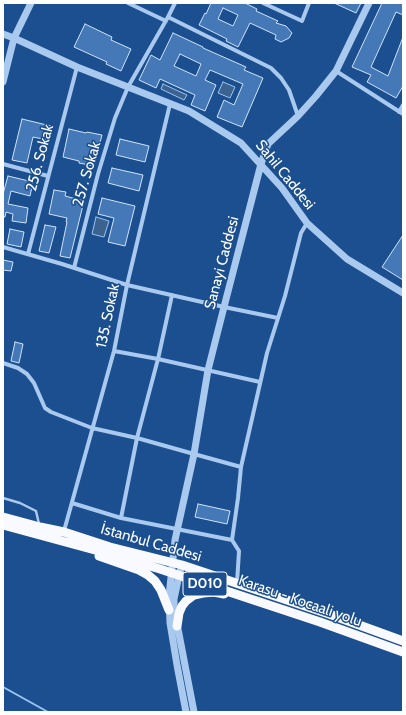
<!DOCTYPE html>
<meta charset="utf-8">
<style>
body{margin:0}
#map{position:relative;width:406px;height:715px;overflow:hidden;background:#1b4f8f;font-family:Cabin,sans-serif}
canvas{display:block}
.frame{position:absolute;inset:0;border:4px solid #fff;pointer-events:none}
</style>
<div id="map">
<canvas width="406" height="715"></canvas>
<div class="frame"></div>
</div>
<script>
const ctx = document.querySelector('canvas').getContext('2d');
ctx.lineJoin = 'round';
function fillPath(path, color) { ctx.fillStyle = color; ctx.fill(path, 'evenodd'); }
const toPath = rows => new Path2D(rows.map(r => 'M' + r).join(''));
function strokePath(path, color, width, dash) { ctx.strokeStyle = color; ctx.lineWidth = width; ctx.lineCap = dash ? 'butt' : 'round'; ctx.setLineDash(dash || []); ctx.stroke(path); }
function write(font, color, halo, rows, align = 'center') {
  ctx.font = font + ' Cabin,sans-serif'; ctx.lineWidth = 3; ctx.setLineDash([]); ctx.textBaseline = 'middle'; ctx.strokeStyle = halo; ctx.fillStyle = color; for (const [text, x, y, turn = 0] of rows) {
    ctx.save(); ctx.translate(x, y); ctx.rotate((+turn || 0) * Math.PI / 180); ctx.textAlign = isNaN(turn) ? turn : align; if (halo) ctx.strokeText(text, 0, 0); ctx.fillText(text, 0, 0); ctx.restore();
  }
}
const water = toPath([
 [223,82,235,87,230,98,218,93,223,82],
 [163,84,187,95,184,100,161,89,163,84],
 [96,217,109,221,104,237,92,234,96,217]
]);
fillPath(water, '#3c6290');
strokePath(water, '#9cc4f0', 1);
strokePath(toPath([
 [3,687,48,712]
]), '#9cc4f0', 2);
const building = toPath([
 [211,3,245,3,257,9,256,11,278,21,276,23,286,26,292,33,289,38,281,42,275,39,276,35,250,23,238,47,226,41,227,39,199,25,205,13,206,14,211,3],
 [223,8,238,15,233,26,218,19,223,8],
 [334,3,361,3,356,13,334,3],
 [382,3,403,3,403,15,396,12,371,67,388,76,403,37,403,86,396,98,367,82,371,75,352,67,382,3],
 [85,24,112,37,111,40,131,49,121,71,106,64,107,62,74,47,85,24],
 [173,33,203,47,203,48,246,67,244,70,263,78,242,127,217,117,224,100,234,105,243,84,210,70,205,80,216,85,205,111,191,105,195,95,160,79,156,88,139,80,151,55,160,60,173,33],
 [180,54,201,64,196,76,174,66,180,54],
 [22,119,51,126,48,140,33,137,27,163,12,160,22,119],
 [69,129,86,133,87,132,102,135,94,166,79,163,79,161,63,157,69,129],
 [120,139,149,146,145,162,116,155,120,139],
 [112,168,143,175,139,191,108,183,112,168],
 [8,176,33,182,30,196,11,191,8,204,28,208,26,223,12,221,13,214,6,212,5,217,3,217,3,194,8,176],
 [54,190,66,192,65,196,84,201,70,258,60,256,67,222,66,222,67,218,49,214,54,190],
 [102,198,135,206,125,246,108,242,114,218,98,214,102,198],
 [45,225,56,227,49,253,39,251,45,225],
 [10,229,24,232,21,247,7,244,10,229],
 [403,235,403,280,382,267,403,235],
 [3,260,13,262,11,271,3,270,3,260],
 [15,342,23,344,19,363,11,361,15,342],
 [198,504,230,511,227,524,195,517,198,504]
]);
fillPath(building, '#4478b7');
strokePath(building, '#cfe3fa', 1);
strokePath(toPath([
 [3,498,20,503,36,511,39,524]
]), '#a9c9ee', 2.5);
strokePath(toPath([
 [128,3,166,21],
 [263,3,302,21,309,3],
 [168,17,271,68,281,78,289,90,298,116],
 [336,71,403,114],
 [399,112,403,105],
 [3,164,48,176],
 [3,247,62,264,127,285,224,307,278,318],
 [28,254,77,67],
 [74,268,98,174,115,118,128,87,168,17,175,3],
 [114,351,158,359,260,382],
 [3,363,18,368,27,374,34,383,45,408,51,412,92,428,137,438,194,454,241,467],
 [72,503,121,518,232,540],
 [121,518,137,438,158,359,172,295],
 [64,531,114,351,127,285,170,104],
 [237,583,239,551,232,540,238,498,241,467,267,353,285,296,301,233,307,223]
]), '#a9c9ee', 4);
strokePath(toPath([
 [3,34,14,38,77,67,189,111,241,143,282,188,307,223,347,259,403,293],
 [3,82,14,38,31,3],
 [182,565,179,575,177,585,174,599,174,608,194,712],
 [186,712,177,665,170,623,169,596,175,540,194,454,208,370,224,307,261,164,268,144,298,116,316,96,336,71,369,3]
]), '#a9c9ee', 7);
strokePath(toPath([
 [3,517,40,527,64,532,110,547,182,565,329,614,403,641],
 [3,525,106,553,160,569,320,622,403,652],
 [99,556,139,570,148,575,155,581,161,590,169,610],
 [177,626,179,613,182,606,186,601,194,595,203,593,214,592,224,594]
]), '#f8faff', 9);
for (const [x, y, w] of [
 [205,584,44]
]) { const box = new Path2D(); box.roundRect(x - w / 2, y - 12, w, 24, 3); ctx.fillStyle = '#1b4f8f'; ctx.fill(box); strokePath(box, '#fff', 1); }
write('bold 14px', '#fff', null, [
 ["D010",205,584]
]);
write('15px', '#fff', '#1b4f8f', [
 ["256. Sokak",40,158,-75],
 ["257. Sokak",87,174,-74],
 ["Sahil Caddesi",285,175,51],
 ["Sanayi Caddesi",222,263,-75],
 ["135. Sokak",108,316,-78],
 ["İstanbul Caddesi",151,543,16],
 ["Karasu - Kocaali yolu",300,601,19]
]);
</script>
